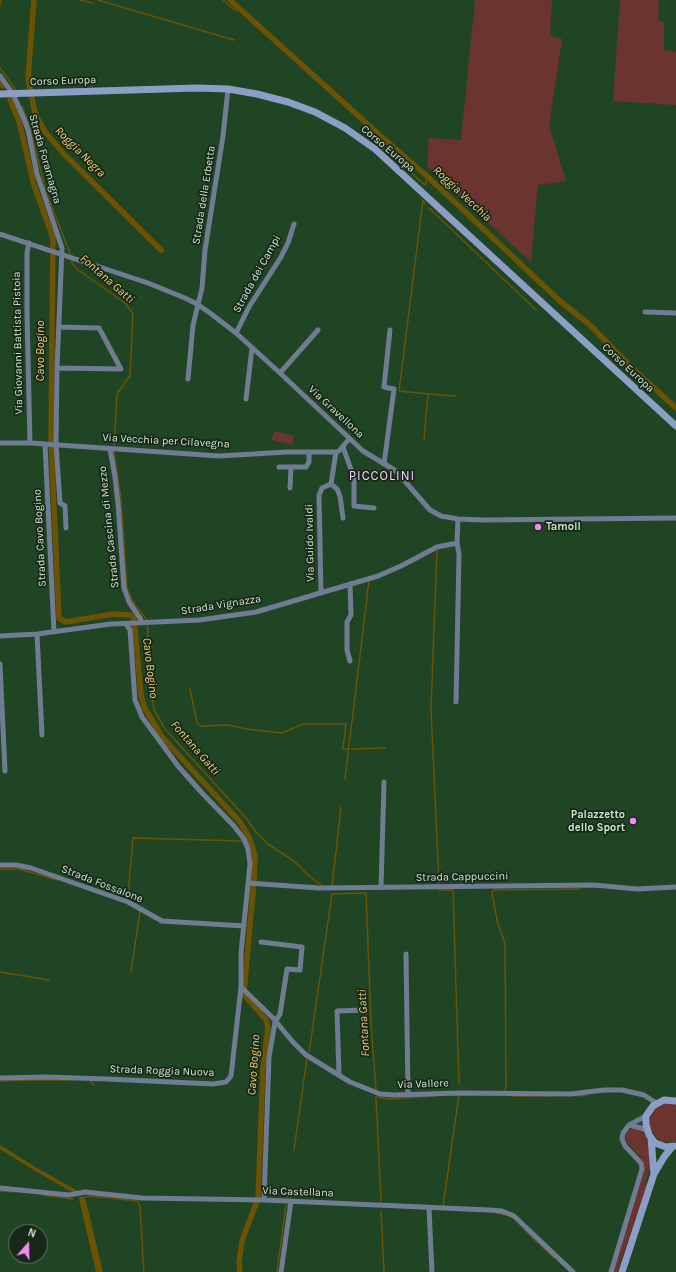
<!DOCTYPE html>
<style>
body{margin:0}
#map{position:relative;width:676px;height:1272px;overflow:hidden;background:#204524;font-family:Karla,sans-serif}
canvas{display:block}
.north{position:absolute;left:8px;top:1224px;width:40px;height:40px;box-sizing:border-box;background:#172718;border:1px solid #617362;border-radius:50%;rotate:20deg;font-size:11px;font-weight:700;line-height:16px;text-align:center;color:#cfe4d0}
.north::after{content:'';display:block;margin:auto;width:14px;height:18px;background:#f28af3;clip-path:polygon(50% 0,100% 100%,50% 72%,0 100%)}
</style>
<div id="map">
<canvas width="676" height="1272"></canvas>
<div class="north">N</div>
</div>
<script>
const ctx = document.querySelector('canvas').getContext('2d');
ctx.lineJoin = 'round';
function fillPath(path, color) { ctx.fillStyle = color; ctx.fill(path, 'evenodd'); }
const toPath = rows => new Path2D(rows.map(r => 'M' + r).join(''));
function strokePath(path, color, width, dash) { ctx.strokeStyle = color; ctx.lineWidth = width; ctx.lineCap = dash ? 'butt' : 'round'; ctx.setLineDash(dash || []); ctx.stroke(path); }
function write(font, color, halo, rows, align = 'center') {
  ctx.font = font + ' Karla,sans-serif'; ctx.lineWidth = 3.5; ctx.setLineDash([]); ctx.textBaseline = 'middle'; ctx.strokeStyle = halo; ctx.fillStyle = color; for (const [text, x, y, turn = 0] of rows) {
    ctx.save(); ctx.translate(x, y); ctx.rotate((+turn || 0) * Math.PI / 180); ctx.textAlign = isNaN(turn) ? turn : align; if (halo) ctx.strokeText(text, 0, 0); ctx.fillText(text, 0, 0); ctx.restore();
  }
}
fillPath(toPath([
 [475,0,552,0,550,36,562,39,549,126,566,181,538,185,531,262,427,166,429,138,461,140],
 [620,0,659,0,658,20,664,22,664,50,676,52,676,105,613,101],
 [274,431,294,436,292,445,272,440],
 [668,1103,676,1104,676,1142,663,1142,658,1139,651,1129,649,1123,653,1112,657,1107],
 [632,1129,637,1129,644,1133,647,1140,651,1158,651,1166,645,1184,647,1185,617,1272,613,1272,643,1175,644,1164,642,1159,625,1140,627,1132]
]), '#6c342f');
fillPath(toPath([
 [0,1145,37,1168,78,1191,74,1193,35,1171,0,1149],
 [83,1197,86,1201,103,1272,96,1272,79,1199]
]), '#6c5203');
strokePath(toPath([
 [80,0,92,3],
 [98,0,234,40],
 [223,0,236,11],
 [0,5,1,0],
 [0,68,15,89],
 [22,106,30,128,46,192,71,256],
 [368,135,425,185,428,177],
 [423,200,399,391,428,394,424,441],
 [423,200,425,204],
 [429,208,535,309],
 [72,259,72,263,77,269,125,303,133,314,130,376,118,392,117,395,114,445],
 [428,394,455,396],
 [114,452,121,499,127,589,133,602,147,620,152,696,154,710,165,729,246,818,256,832,268,844,294,861,307,874,322,886],
 [437,551,431,708,439,884],
 [190,689,197,723,201,726,228,725,246,729,282,733,303,724,346,724,343,749,348,749],
 [351,749,386,748],
 [345,779,369,581],
 [0,869,19,869,57,880],
 [332,886,341,807],
 [439,890,453,890,459,1084],
 [128,897,133,838,242,841],
 [0,972,49,980],
 [131,972,140,911],
 [309,1053,332,894,366,893,371,1022,376,1090],
 [0,1081,35,1080,72,1080],
 [90,1081,94,1085],
 [505,1092,506,1085,505,944,497,920,492,892,494,890,580,889],
 [511,1096,553,1096],
 [577,1096,587,1095],
 [376,1097,390,1099,434,1096],
 [376,1097,381,1201],
 [294,1150,307,1058],
 [0,1191,14,1192],
 [42,1195,73,1199],
 [287,1197,289,1188],
 [79,1198,91,1196,138,1201,140,1208,144,1272],
 [443,1206,459,1095],
 [381,1211,384,1272],
 [497,1213,505,1215],
 [525,1230,538,1243],
 [540,1245,554,1258],
 [277,1272,286,1205]
]), '#6c5203', 1.5);
strokePath(toPath([
 [34,0,28,78,35,113,45,132,64,154,161,250],
 [230,0,384,139,428,177,561,302,590,325,631,367,676,408],
 [0,83,3,86],
 [10,100,19,121,34,185,53,238,51,441,59,618,66,622,113,614,130,615,132,616,134,619,141,695,144,707,162,737,240,822,249,837,255,855,254,880,244,992,245,996,266,1020,268,1027,263,1069,258,1198,242,1241,239,1262,240,1272]
]), '#6c5203', 5.5);
strokePath(toPath([
 [0,76,13,94,24,119,28,130,37,174,62,248,57,368,56,445,60,503,65,506,66,528],
 [0,234,148,283,185,298,197,304,210,313,236,333,280,373,363,451,396,471,430,510,441,516,458,519,483,520,676,518],
 [29,243,27,252,27,313,30,443],
 [645,312,676,313],
 [236,333,249,307,281,257,288,243,294,224],
 [57,368,121,369,99,328,59,327],
 [280,373,318,330],
 [188,379,193,325,202,288,205,250,223,136,228,89],
 [246,399,252,348],
 [0,443,30,443,219,456,287,452,336,452,339,451,349,439],
 [45,444,54,632],
 [343,447,354,478,354,506,374,508],
 [110,449,115,477,118,503,124,588,129,602,140,618,142,623],
 [384,464,394,389,384,387,390,330],
 [279,467,291,467],
 [331,484,337,489,340,496,343,518],
 [290,488,291,467,306,467,309,462,309,452],
 [321,593,319,495,322,488,331,484,336,452],
 [37,634,42,735],
 [0,636,37,634,111,624,200,620,256,612,378,576,401,566,437,547,457,543],
 [350,661,347,650,347,622,351,615,350,584],
 [0,664,5,771],
 [456,702,459,554,457,543,458,519],
 [0,865,16,865,31,868,128,902,162,921,244,926],
 [248,883,319,888,594,885,637,889,676,887],
 [381,888,384,782],
 [261,942,302,947,300,970,287,969,280,1014,275,1022,269,1057,264,1200],
 [406,954,408,1095],
 [241,987,273,1018,292,1041,306,1055,350,1082,380,1094,394,1095,459,1093,571,1094,604,1090,622,1090,644,1095,653,1101,658,1103],
 [339,1075,337,1011,365,1010],
 [0,1078,46,1077,107,1079,213,1084,226,1082,231,1076,241,987,241,953,250,864,248,849,244,839,234,826,203,794,178,766,142,717,135,700,130,630,126,624],
 [629,1125,641,1128,647,1131],
 [0,1188,69,1195,85,1192,142,1198,264,1200,489,1210,502,1211,514,1216,573,1272],
 [429,1208,432,1272],
 [281,1272,291,1201],
 [611,1272,642,1169,641,1163,625,1146,622,1139,623,1133,629,1125,646,1116]
]), '#707b94', 5);
strokePath(toPath([
 [0,94,197,88,228,89,257,94,288,102,315,112,345,128,375,149,676,426],
 [651,1138,654,1174],
 [674,1146,666,1147,655,1143,649,1135,646,1124,646,1116,653,1106,664,1100,676,1101],
 [622,1272,654,1174,664,1157,672,1147]
]), '#8d9ec6', 7);
for (const [x, y, r, color] of [
 [538,527,4,"#f28af3"],
 [633,821,4,"#f28af3"]
]) { const dot = new Path2D(); dot.arc(x, y, r, 0, 2 * Math.PI); ctx.fillStyle = color; ctx.fill(dot); strokePath(dot, '#172718', 1.5); }
write('11px', '#cfe4d0', '#172718', [
 ["Corso Europa",63,81,-2],
 ["Corso Europa",388,149,40],
 ["Strada Foramagna",45,159,74],
 ["Strada della Erbetta",204,195,-81],
 ["Strada dei Campi",257,274,-61],
 ["Via Giovanni Battista Pistoia",18,343,-91],
 ["Corso Europa",628,368,43],
 ["Via Gravellona",336,412,43],
 ["Via Vecchia per Cilavegna",166,441,3],
 ["Strada Cascina di Mezzo",109,527,-96],
 ["Strada Cavo Bogino",40,538,-93],
 ["Via Guido Ivaldi",310,543,-91],
 ["Strada Vignazza",221,605,-9],
 ["Strada Cappuccini",462,877,-1],
 ["Strada Fossalone",102,884,21],
 ["Strada Roggia Nuova",162,1071,2],
 ["Via Vallere",423,1084,-2],
 ["Via Castellana",298,1192,2]
]);
write('bold 11px', '#cfe4d0', '#172718', [
 ["Tamoil",546,527],
 ["Palazzetto",625,815,"right"],
 ["dello Sport",625,828,"right"]
], 'left');
write('italic 12px', '#f4cc6f', '#172718', [
 ["Roggia Negra",80,152,45],
 ["Roggia Vecchia",462,194,43],
 ["Fontana Gatti",107,279,41],
 ["Cavo Bogino",41,351,-90],
 ["Cavo Bogino",150,668,83],
 ["Fontana Gatti",195,748,49],
 ["Fontana Gatti",364,1023,-93],
 ["Cavo Bogino",254,1065,-86]
]);
ctx.letterSpacing = '1px';
write('13px', '#faccfa', '#172718', [
 ["PICCOLINI",382,476]
]);
ctx.letterSpacing = '0px';
</script>
